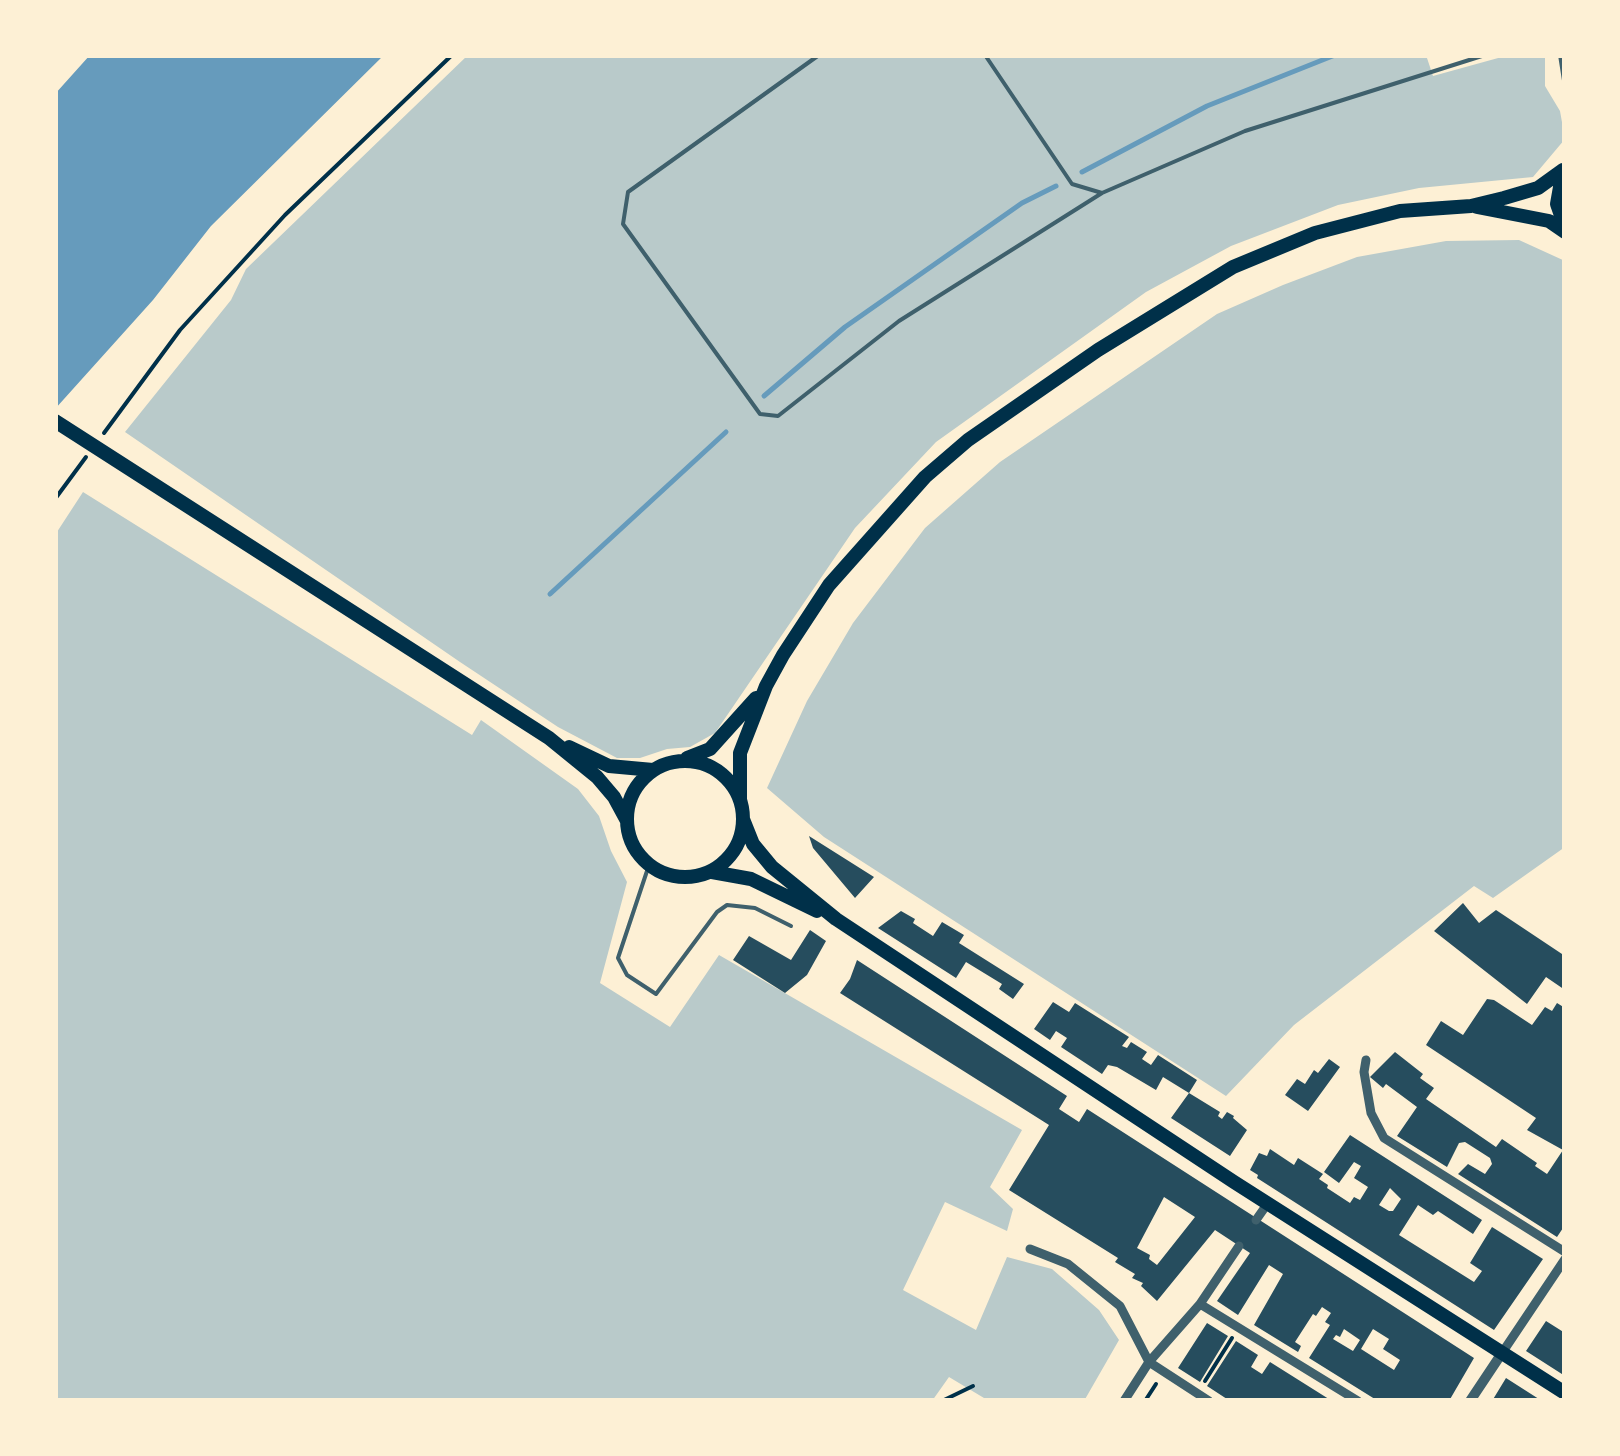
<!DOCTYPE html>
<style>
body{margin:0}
#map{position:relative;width:1620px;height:1456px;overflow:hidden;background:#fdf0d5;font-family:Manrope,sans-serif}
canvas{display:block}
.frame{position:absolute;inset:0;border:58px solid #fdf0d5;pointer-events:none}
</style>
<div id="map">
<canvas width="1620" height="1456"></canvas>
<div class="frame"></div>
</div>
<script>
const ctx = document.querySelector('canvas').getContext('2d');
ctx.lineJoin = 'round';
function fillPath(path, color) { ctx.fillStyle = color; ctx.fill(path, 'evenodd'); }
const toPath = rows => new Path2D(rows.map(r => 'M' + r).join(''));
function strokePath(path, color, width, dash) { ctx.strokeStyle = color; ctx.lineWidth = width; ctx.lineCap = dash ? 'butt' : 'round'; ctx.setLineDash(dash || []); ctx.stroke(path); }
fillPath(toPath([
 [468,55,1426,55,1433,76,1509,55,1540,55,1545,58,1545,86,1560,111,1565,139,1533,177,1419,188,1338,205,1231,246,1146,292,936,442,855,528,715,733,690,747,667,749,640,758,617,758,558,727,460,662,125,432,231,300,246,269],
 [1519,240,1565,261,1565,847,1493,898,1474,886,1294,1025,1226,1096,824,837,767,788,807,701,853,623,925,528,1000,462,1217,314,1283,285,1357,257,1446,241],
 [83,492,472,735,481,720,578,789,599,816,611,851,627,882,600,983,670,1027,719,955,1022,1130,990,1187,1013,1209,1007,1231,945,1202,903,1290,976,1330,1007,1257,1052,1269,1099,1310,1119,1340,1084,1401,989,1401,949,1377,932,1401,55,1401,55,535]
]), '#b9caca');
fillPath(toPath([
 [90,55,384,55,211,226,153,300,55,409,55,94]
]), '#669bbc');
strokePath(toPath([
 [1082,172,1207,106,1335,55],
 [764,396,845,327,1022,203,1056,186],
 [550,594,726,432]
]), '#669bbc', 5);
fillPath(toPath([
 [809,836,874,877,855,898,813,848],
 [1463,903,1479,923,1496,910,1565,956,1565,990,1546,977,1527,1004,1434,931],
 [901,911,915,919,913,923,933,936,942,922,964,935,959,943,1024,984,1013,999,999,989,1002,984,966,962,956,978,878,928],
 [810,930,826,941,807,975,785,993,733,960,749,936,791,960],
 [857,960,1067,1096,1059,1109,1079,1122,1087,1109,1474,1358,1449,1401,1378,1401,1309,1358,1330,1325,1325,1322,1331,1313,1322,1307,1316,1316,1313,1314,1295,1342,1301,1346,1298,1352,1254,1325,1283,1274,1269,1265,1238,1315,1217,1301,1250,1253,1215,1230,1157,1301,1141,1286,1143,1283,1132,1278,1135,1274,1115,1262,1118,1258,1009,1190,1049,1125,840,993,850,979],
 [1164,1197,1195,1217,1157,1265,1149,1259,1150,1255,1137,1248],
 [1344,1329,1360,1340,1353,1351,1333,1339,1336,1335,1340,1337],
 [1373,1329,1389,1339,1383,1349,1400,1360,1394,1370,1361,1349],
 [1487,999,1494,1000,1532,1025,1545,1007,1552,1011,1557,1003,1565,1008,1565,1225,1557,1237,1458,1174,1468,1164,1485,1174,1492,1164,1490,1158,1465,1142,1459,1143,1447,1167,1397,1136,1417,1107,1386,1084,1383,1088,1370,1077,1395,1052,1423,1074,1420,1078,1434,1088,1426,1099,1496,1147,1502,1139,1537,1163,1535,1166,1547,1174,1563,1150,1527,1130,1536,1118,1426,1045,1441,1021,1463,1035],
 [1053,1002,1069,1012,1075,1003,1129,1037,1122,1046,1127,1048,1131,1042,1147,1052,1142,1059,1151,1065,1158,1055,1197,1080,1189,1093,1163,1077,1156,1090,1117,1067,1108,1065,1102,1074,1061,1047,1067,1038,1056,1031,1050,1040,1034,1029],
 [1329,1059,1340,1067,1308,1111,1285,1095,1297,1079,1305,1084,1314,1070,1318,1073],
 [1189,1093,1220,1112,1218,1116,1222,1119,1227,1112,1234,1116,1233,1118,1247,1130,1230,1156,1171,1118],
 [1350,1135,1482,1220,1473,1234,1438,1211,1433,1215,1418,1205,1399,1235,1474,1282,1482,1271,1470,1263,1492,1227,1543,1259,1494,1330,1257,1178,1258,1175,1250,1170,1259,1153,1267,1156,1270,1149,1294,1165,1298,1158,1323,1174,1319,1179,1328,1185,1327,1188,1350,1203,1354,1197,1360,1200,1368,1187,1354,1178,1361,1166,1354,1162,1339,1183,1324,1172],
 [1390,1188,1401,1199,1393,1211,1389,1211,1379,1205],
 [1546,1321,1565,1333,1565,1376,1526,1351],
 [1207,1323,1228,1336,1200,1382,1178,1368],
 [1236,1341,1258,1355,1251,1367,1262,1374,1270,1362,1332,1401,1230,1401,1207,1386],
 [1506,1378,1542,1401,1492,1401]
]), '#264d5e');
strokePath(toPath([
 [104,433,180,330,285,215,452,55],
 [55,499,86,457],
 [1205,1381,1232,1338],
 [942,1401,973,1386],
 [1145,1401,1156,1384]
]), '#003049', 4);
strokePath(toPath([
 [819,55,628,192,623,224,760,414,778,416,899,321,1102,193,1245,131,1485,55],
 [985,55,1072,184,1102,193],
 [1560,55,1565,87],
 [649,865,618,958,627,975,656,994,717,912,727,905,755,908,791,926]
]), '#3f606c', 4);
strokePath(toPath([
 [1366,1060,1364,1072,1371,1113,1384,1138,1565,1252],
 [1256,1220,1268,1203],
 [1030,1249,1068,1264,1120,1306,1149,1362,1209,1401],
 [1200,1304,1358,1401],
 [1502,1353,1565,1259],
 [1124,1401,1149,1362,1200,1304,1239,1246]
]), '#3f606c', 9);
strokePath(toPath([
 [1470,1401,1502,1353]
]), '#3f606c', 10);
strokePath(toPath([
 [1563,170,1557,204,1565,227],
 [1477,207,1549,221,1565,232],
 [55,421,549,738,597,777,614,797,627,821],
 [569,747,609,766,653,770],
 [687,758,710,749,756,698],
 '627 819a58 58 0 1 1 116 0a58 58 0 1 1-116 0Z',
 [740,799,740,753,766,686,783,655,829,585,925,477,968,440,1098,350,1233,267,1315,233,1400,211,1471,206,1504,198,1538,188,1563,170],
 [743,819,753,844,772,867,836,919,1234,1182,1565,1393],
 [712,872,751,879,817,911]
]), '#003049', 14);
</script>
